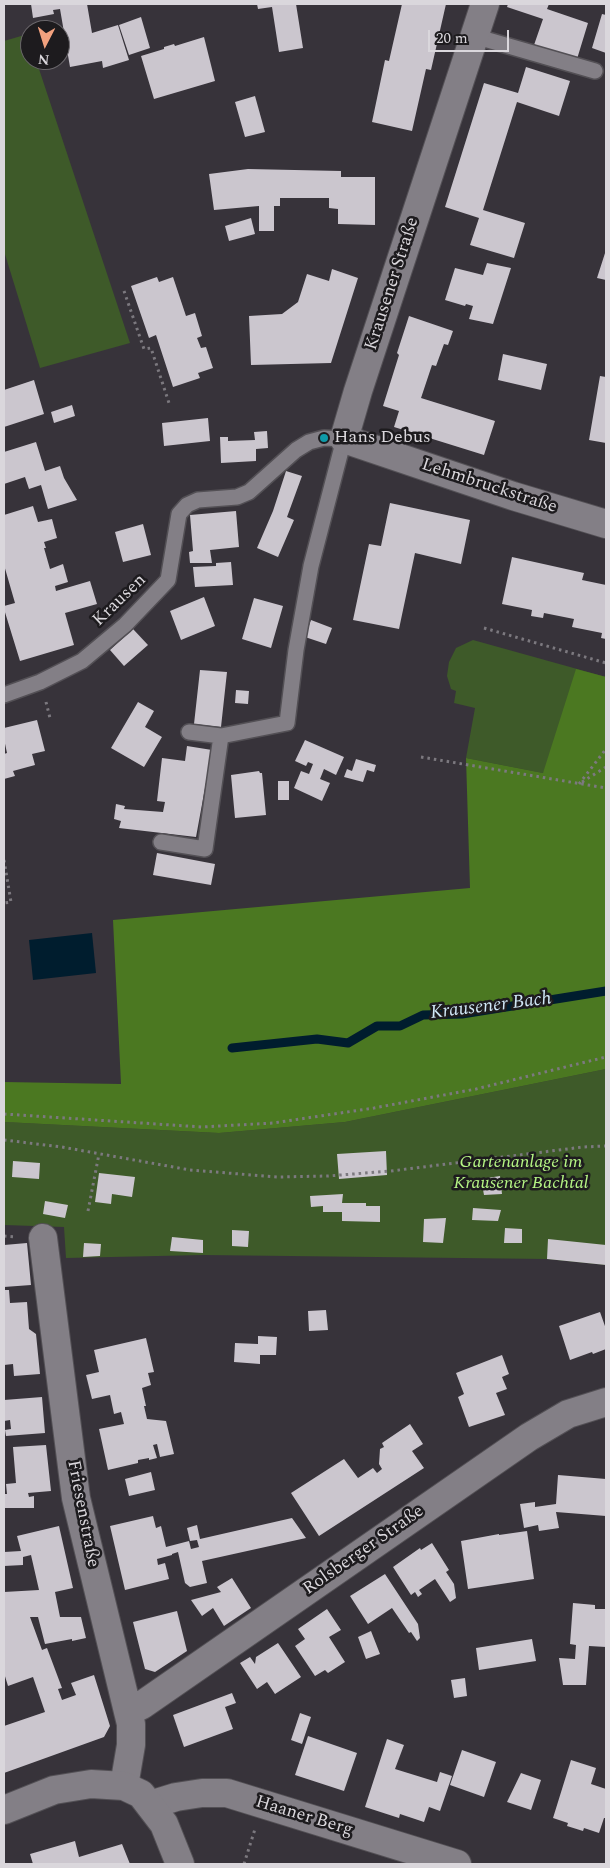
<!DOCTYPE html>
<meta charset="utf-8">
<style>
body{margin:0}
#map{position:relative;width:610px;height:1868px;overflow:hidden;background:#37333a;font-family:Spectral,serif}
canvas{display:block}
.frame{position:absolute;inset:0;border:5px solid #dad7dc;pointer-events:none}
.north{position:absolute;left:20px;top:20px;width:50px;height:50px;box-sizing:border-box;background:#1d1b1e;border:1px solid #69666a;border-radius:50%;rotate:185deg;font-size:14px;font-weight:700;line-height:20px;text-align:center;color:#dad7dc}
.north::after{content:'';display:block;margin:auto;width:18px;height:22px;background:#f2a17e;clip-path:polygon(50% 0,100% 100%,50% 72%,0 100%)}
.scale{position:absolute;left:428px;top:30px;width:81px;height:22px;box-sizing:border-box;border:2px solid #dad7dc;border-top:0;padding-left:6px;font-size:15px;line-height:18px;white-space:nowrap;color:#dad7dc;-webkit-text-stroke:4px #1d1b1e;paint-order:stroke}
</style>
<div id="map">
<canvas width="610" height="1868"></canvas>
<div class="frame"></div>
<div class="north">N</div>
<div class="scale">20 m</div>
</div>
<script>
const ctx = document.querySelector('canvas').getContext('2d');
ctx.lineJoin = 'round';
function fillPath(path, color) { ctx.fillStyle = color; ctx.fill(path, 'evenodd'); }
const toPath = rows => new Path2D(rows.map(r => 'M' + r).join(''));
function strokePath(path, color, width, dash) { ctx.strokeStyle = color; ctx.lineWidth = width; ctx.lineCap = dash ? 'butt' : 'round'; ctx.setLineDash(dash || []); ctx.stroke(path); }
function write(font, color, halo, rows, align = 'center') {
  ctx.font = font + ' Spectral,serif'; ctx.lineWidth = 5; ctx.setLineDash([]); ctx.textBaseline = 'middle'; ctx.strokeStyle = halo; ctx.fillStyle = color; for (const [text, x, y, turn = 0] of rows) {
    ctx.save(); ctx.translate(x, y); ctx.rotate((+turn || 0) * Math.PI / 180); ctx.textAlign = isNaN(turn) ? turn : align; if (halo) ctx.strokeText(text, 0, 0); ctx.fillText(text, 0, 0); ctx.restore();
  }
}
fillPath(toPath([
 [28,34,30,40,30,60,36,60,130,343,40,368,4,251,4,41],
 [473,640,606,677,543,773,466,758,475,708,454,703,456,691,451,689,447,676,449,662,456,648],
 [606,1069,606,1265,547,1259,203,1255,66,1258,64,1227,4,1225,4,1122,219,1133,345,1122]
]), '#3e5a29');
fillPath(toPath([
 [576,669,606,677,606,1069,345,1122,219,1133,4,1122,4,1082,121,1084,113,920,470,888,466,758,543,773]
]), '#4b7821');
fillPath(toPath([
 [92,933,96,973,33,980,29,940]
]), '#001d2e');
strokePath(toPath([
 [232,1048,317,1039,348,1043,377,1026,400,1026,423,1015,462,1014,606,991]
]), '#001d2e', 9);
fillPath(toPath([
 [31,4,87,4,92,33,118,25,129,60,103,68,102,61,70,67,60,9,53,10,54,14,33,18],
 [257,4,296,4,303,48,279,52,272,7,258,9],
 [402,4,446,4,431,70,426,69,412,131,372,122,385,60,389,61],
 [508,4,549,4,547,9,588,23,577,59,534,45,543,19,507,7],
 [602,14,606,15,606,53,592,48],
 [141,17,150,48,129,55,119,25],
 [204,37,215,81,154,99,141,56,164,49,164,47,174,44,175,46],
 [526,67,570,81,559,116,517,102,483,210,525,223,514,258,470,245,479,218,445,207,484,83,518,93],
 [255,96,265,132,245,137,235,102],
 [248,169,341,171,341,177,375,177,375,225,338,224,338,209,329,208,329,198,280,198,280,206,274,206,274,231,259,231,259,206,214,210,209,174],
 [251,218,255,234,229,241,225,226],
 [606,250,606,280,597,278],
 [487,263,511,268,493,324,469,319,473,306,466,304,465,306,445,300,455,268,483,275],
 [332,269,358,278,331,363,251,365,249,316,282,314,298,302,307,274,329,281],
 [157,277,159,282,173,277,186,316,195,313,202,336,197,338,201,348,206,347,213,368,198,373,200,378,173,387,156,335,149,338,131,286],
 [409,316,453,331,448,345,444,344,436,366,432,365,421,398,495,421,484,455,394,427,399,411,383,406,399,355,397,353],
 [503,354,547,364,541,390,498,380],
 [600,376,606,377,606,443,589,440],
 [34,380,44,414,4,427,4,390],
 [72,405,75,416,54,423,51,412],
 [208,418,210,441,164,446,162,423],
 [267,431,268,448,256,449,256,461,221,463,220,437,228,437,228,441,255,440,254,432],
 [36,442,45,471,60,466,64,478,77,500,48,509,41,485,29,489,25,477,4,484,4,452],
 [286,471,302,476,287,517,294,520,278,557,257,548,273,511],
 [390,503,470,520,461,564,415,553,399,629,353,620,369,544,381,546],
 [33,506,38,522,52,519,57,538,44,542,46,548,44,548,50,569,63,564,68,582,55,586,56,591,90,581,97,604,65,613,74,645,20,661,4,609,4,606,15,603,4,565,4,515],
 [236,511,239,547,210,550,212,563,190,563,189,552,193,551,190,515],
 [143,524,151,555,123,562,115,532],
 [512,557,584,573,582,580,606,585,606,639,601,638,602,633,572,627,574,619,544,613,543,618,531,616,532,610,502,604],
 [231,562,233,585,195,587,193,567,216,566,216,563],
 [204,597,215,626,181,640,170,611],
 [254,598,283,606,271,648,242,639],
 [311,620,332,628,326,644,305,637],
 [133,629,148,645,124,666,110,650],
 [200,670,227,672,221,727,194,724],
 [236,690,249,691,248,704,235,703],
 [138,702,154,711,145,727,162,737,144,767,111,748],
 [37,720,45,751,32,754,35,765,13,771,15,776,4,779,4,754,7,753,4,739,4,728],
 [305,740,344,757,336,775,324,769,320,779,330,783,322,801,294,788,301,771,309,774,313,764,308,762,306,766,295,761],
 [187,746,212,750,196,837,119,828,121,821,114,819,116,804,125,806,124,809,163,812,165,802,157,801,162,758,185,761],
 [356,759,376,765,374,772,367,770,363,782,344,777,347,769,352,771],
 [259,771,260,773,262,773,266,815,235,818,231,775],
 [278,781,289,781,289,800,278,800],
 [157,853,215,864,211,885,153,875],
 [386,1151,387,1175,339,1179,337,1154],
 [13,1161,40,1163,39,1179,12,1177],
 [99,1173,135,1177,132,1197,112,1194,111,1204,95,1202],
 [500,1176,502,1194,484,1195,481,1179],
 [343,1194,342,1203,366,1203,366,1206,380,1206,380,1222,342,1221,342,1212,323,1212,323,1206,311,1207,310,1196],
 [45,1201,68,1205,65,1218,43,1214],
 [473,1208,501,1210,498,1221,472,1220],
 [446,1218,443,1243,423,1242,424,1219],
 [505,1228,522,1229,522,1243,504,1243],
 [232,1230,249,1231,248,1247,232,1246],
 [172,1237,203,1240,203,1253,170,1251],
 [548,1239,606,1245,606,1265,547,1259],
 [27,1243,31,1285,4,1287,4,1245],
 [84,1243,101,1244,100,1256,83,1257],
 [4,1290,9,1290,10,1303,27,1302,29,1329,36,1334,40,1374,14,1376,13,1364,4,1365],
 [326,1310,328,1330,309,1331,308,1311],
 [600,1312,606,1329,606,1349,593,1354,592,1352,570,1360,559,1326],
 [258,1336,277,1337,276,1355,260,1355,260,1364,234,1362,235,1343,258,1344],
 [146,1338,154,1372,148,1373,151,1385,142,1388,146,1406,144,1406,147,1419,166,1421,174,1454,160,1457,157,1444,153,1445,157,1458,149,1460,149,1458,138,1460,138,1463,108,1470,99,1429,124,1424,121,1412,114,1414,110,1395,92,1399,86,1375,99,1372,94,1350],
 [502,1355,509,1374,502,1377,507,1389,496,1393,505,1415,469,1427,458,1397,464,1394,456,1373],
 [42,1397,45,1433,6,1436,5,1430,11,1429,10,1420,4,1421,4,1400],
 [410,1424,423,1444,412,1451,424,1468,319,1536,291,1493,344,1459,358,1478,373,1468,377,1473,382,1469,379,1464,380,1449,384,1447,382,1443],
 [46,1445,51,1491,28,1493,29,1497,34,1496,34,1508,4,1508,4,1494,7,1494,6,1484,16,1483,13,1447],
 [151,1472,155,1490,129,1496,125,1479],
 [558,1475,606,1479,606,1516,556,1512,559,1528,539,1531,538,1525,524,1528,520,1504,535,1502,535,1507,556,1504],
 [153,1516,156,1528,161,1526,166,1547,189,1541,191,1549,199,1547,197,1540,190,1541,187,1528,197,1525,200,1539,292,1518,306,1538,202,1561,207,1583,190,1587,185,1583,178,1552,172,1554,172,1555,157,1559,158,1565,165,1563,169,1579,125,1590,110,1526],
 [59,1526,73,1588,55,1592,60,1617,81,1617,86,1638,72,1641,72,1639,45,1644,38,1617,30,1617,42,1650,47,1648,62,1688,58,1689,62,1700,76,1695,71,1683,94,1675,110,1726,104,1737,4,1773,4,1726,45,1712,33,1677,8,1686,4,1673,4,1592,39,1590,31,1555,23,1557,23,1565,4,1566,4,1552,21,1551,17,1536],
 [527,1531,534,1579,468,1589,461,1541,499,1534,499,1535],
 [432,1543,449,1570,446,1572,454,1584,456,1598,450,1602,435,1579,419,1590,422,1594,418,1597,415,1592,411,1595,393,1567,420,1548,421,1550],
 [385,1574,418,1624,420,1638,417,1641,411,1632,409,1633,392,1608,368,1624,350,1596],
 [232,1578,251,1608,224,1626,213,1608,202,1616,191,1600,221,1592,217,1587],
 [573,1603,595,1605,595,1609,606,1609,606,1647,589,1646,586,1685,563,1685,559,1658,575,1659,576,1645,570,1644],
 [327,1609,341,1630,329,1637,345,1662,328,1673,325,1670,315,1676,295,1646,305,1639,298,1629],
 [177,1611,187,1651,155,1672,145,1669,133,1622],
 [371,1631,380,1654,366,1659,358,1637],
 [532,1639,536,1661,479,1670,476,1648],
 [278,1643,301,1677,275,1694,267,1682,257,1689,240,1663,250,1657,255,1664,256,1657],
 [465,1678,467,1696,454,1698,451,1680],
 [232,1693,236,1703,225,1707,233,1729,184,1747,173,1715],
 [300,1713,311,1717,302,1744,291,1740],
 [308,1736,357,1753,344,1791,295,1775],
 [387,1739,404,1745,395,1769,437,1782,440,1772,452,1776,440,1811,429,1807,424,1822,400,1814,399,1818,365,1807],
 [462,1750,496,1762,484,1797,450,1785],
 [571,1760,596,1768,591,1784,606,1789,606,1818,604,1818,599,1833,584,1828,583,1831,567,1826,568,1823,553,1818],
 [521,1773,541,1780,531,1810,507,1802],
 [75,1841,79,1857,122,1844,130,1864,33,1864,30,1854]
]), '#cbc6ce');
const service = toPath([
 [474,36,595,71],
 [4,695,40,682,82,661,125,625,168,580,179,514,187,505,198,500,237,497,249,492,296,450,309,442,324,438,344,439,311,566,296,650,287,723,221,736,189,732],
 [161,842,205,849,221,736]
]);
const minor = toPath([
 [485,4,358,391,344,439,513,496,606,524],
 [43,1238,76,1498,131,1724,131,1745,124,1786],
 [128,1712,142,1705,529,1437,568,1414,606,1402],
 [150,1805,176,1797,202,1793,227,1793,457,1864]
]);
const secondary = toPath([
 [4,1810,54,1790,91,1784,124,1786,141,1794,164,1824,180,1864]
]);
strokePath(service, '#535055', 18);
strokePath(minor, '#535055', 30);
strokePath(secondary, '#535055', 30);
strokePath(toPath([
 [124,291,144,349,151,348,169,403],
 [484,628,606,663],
 [46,702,50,718],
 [421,757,606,788],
 [582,782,606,767],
 [579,784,606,749],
 [4,860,11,902,4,903],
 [4,1114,202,1127,273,1123,374,1108,476,1089,606,1057],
 [4,1140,62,1147,190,1170,277,1177,328,1176,391,1171,583,1147,606,1146],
 [88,1211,99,1154],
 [4,1236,16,1237],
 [244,1864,255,1829]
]), '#7c797f', 3, [2.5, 4]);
strokePath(service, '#837f86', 15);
strokePath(minor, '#837f86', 28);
strokePath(secondary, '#837f86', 28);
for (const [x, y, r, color] of [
 [324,438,5,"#0f9aa8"]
]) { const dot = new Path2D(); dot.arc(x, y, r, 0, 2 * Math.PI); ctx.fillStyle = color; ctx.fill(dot); strokePath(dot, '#1d1b1e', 2); }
write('18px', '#dad7dc', '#1d1b1e', [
 ["Krausener Straße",393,284,-72],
 ["Lehmbruckstraße",489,487,18],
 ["Krausen",120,601,-44],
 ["Friesenstraße",82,1514,79],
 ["Rolsberger Straße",364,1551,-35],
 ["Haaner Berg",304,1817,17]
]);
write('18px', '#dad7dc', '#1d1b1e', [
 ["Hans Debus",334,438]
], 'left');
write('italic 18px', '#b5f584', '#1d1b1e', [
 ["Gartenanlage im",521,1163],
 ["Krausener Bachtal",521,1184]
]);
write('italic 19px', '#d1e8f7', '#1d1b1e', [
 ["Krausener Bach",491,1007,-7]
]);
</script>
